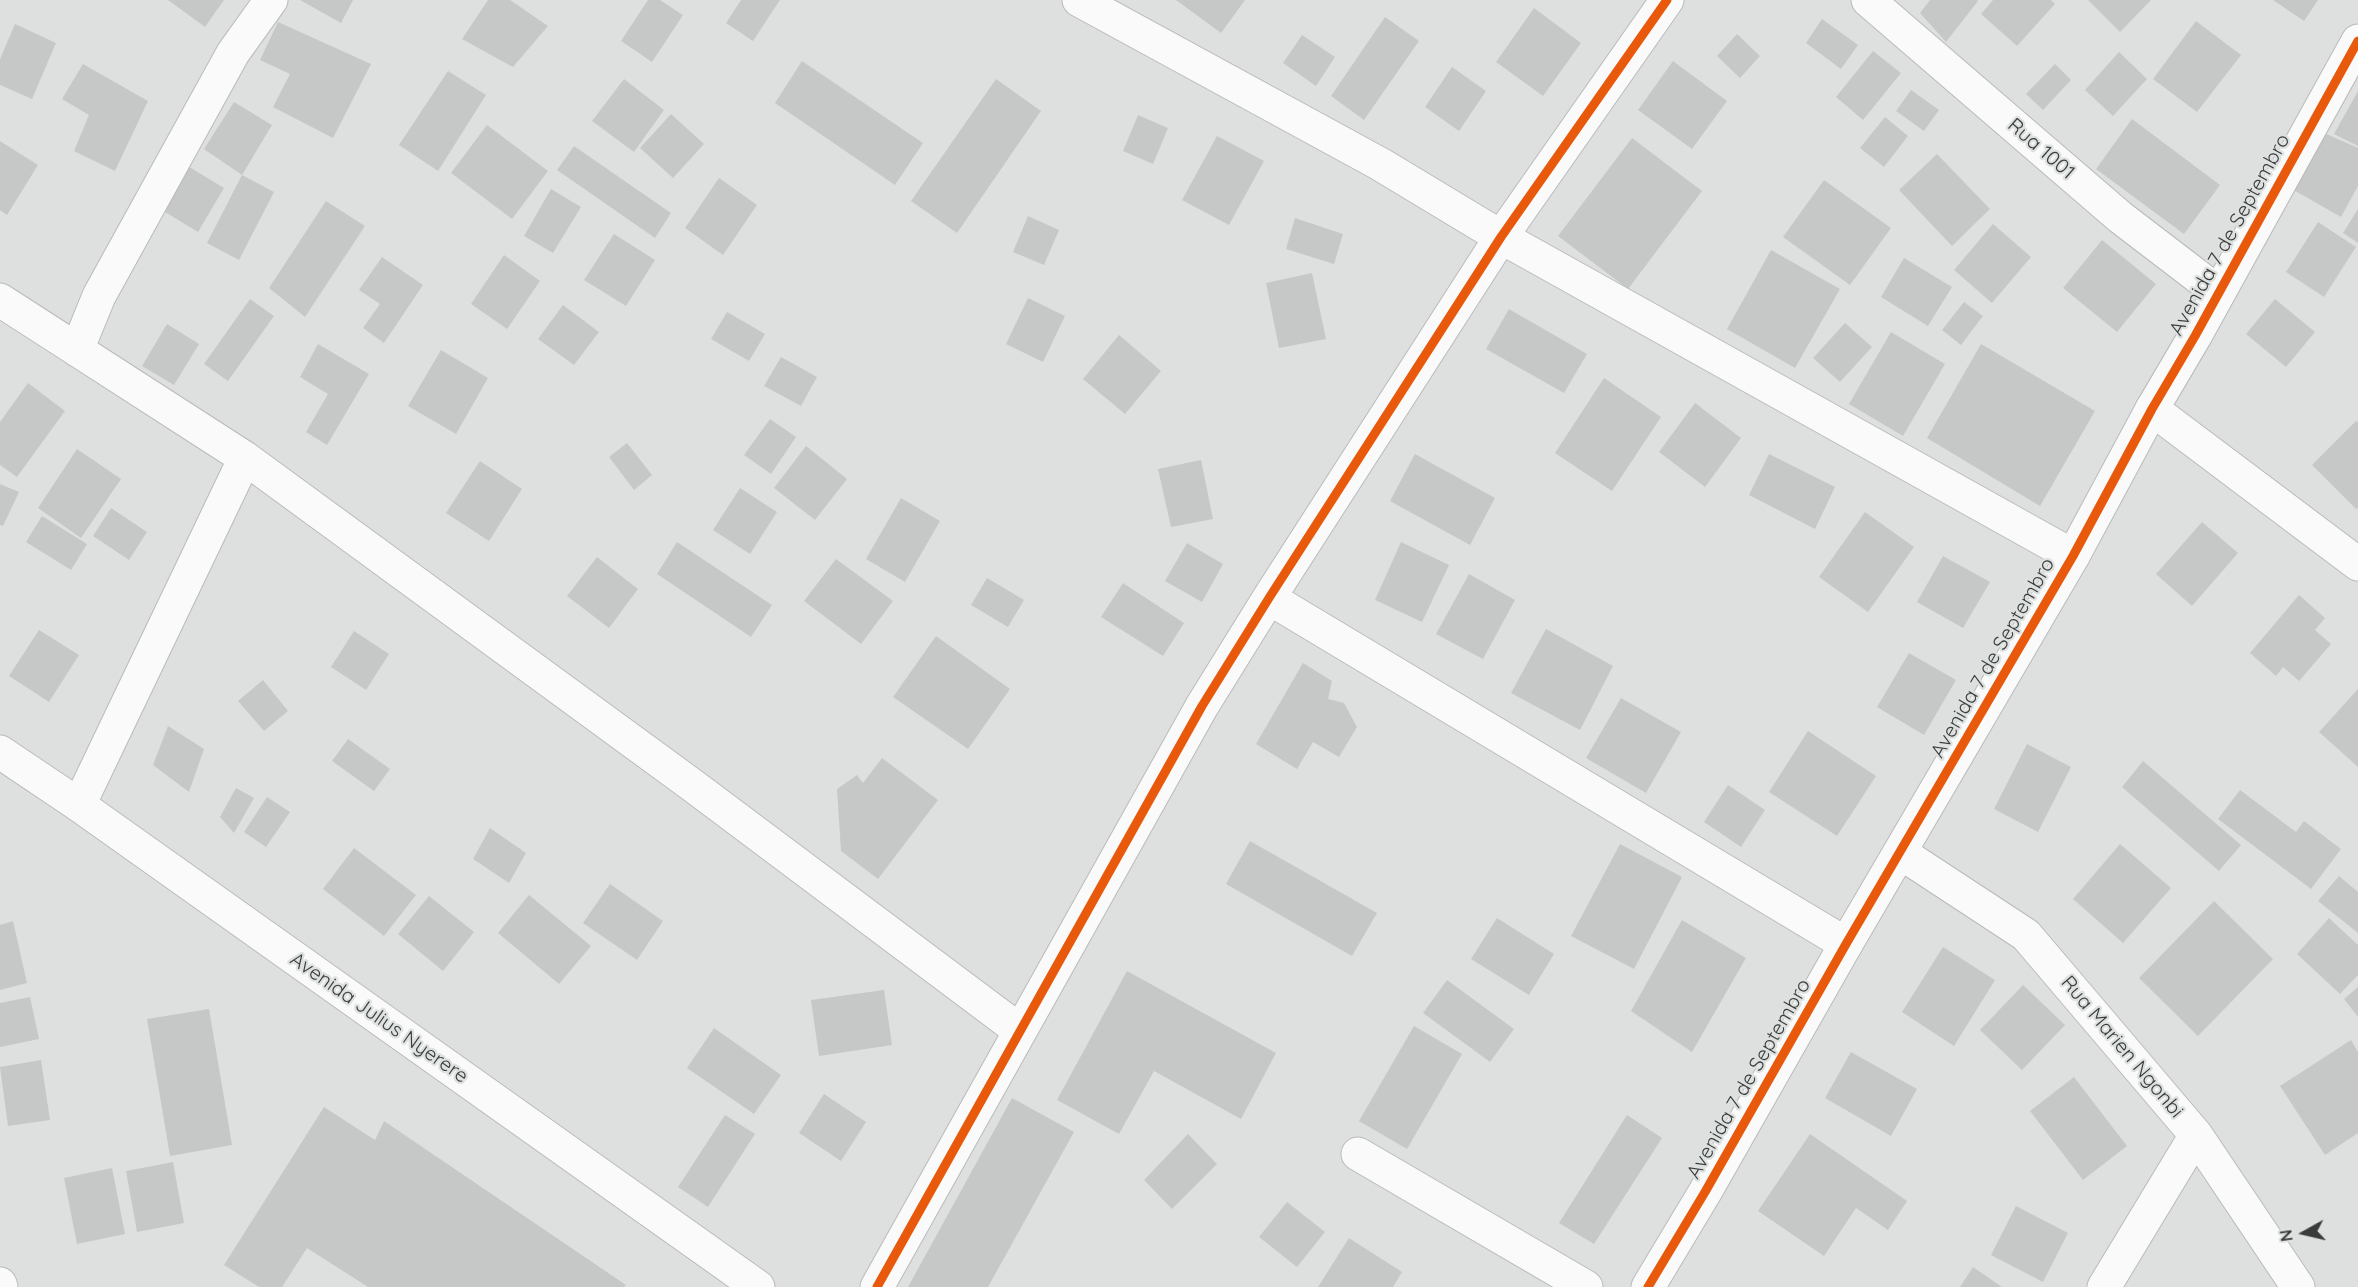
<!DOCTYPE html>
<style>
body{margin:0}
#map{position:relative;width:2358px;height:1287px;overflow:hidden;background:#dee0df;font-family:Quicksand,sans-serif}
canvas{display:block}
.north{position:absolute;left:2274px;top:1203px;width:60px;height:60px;-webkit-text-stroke:4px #dde1df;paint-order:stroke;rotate:262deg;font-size:16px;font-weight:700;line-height:24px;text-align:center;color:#3a3c3b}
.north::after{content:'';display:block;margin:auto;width:21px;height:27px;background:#3a3c3b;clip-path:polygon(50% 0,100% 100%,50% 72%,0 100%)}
</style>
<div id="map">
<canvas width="2358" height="1287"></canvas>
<div class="north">N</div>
</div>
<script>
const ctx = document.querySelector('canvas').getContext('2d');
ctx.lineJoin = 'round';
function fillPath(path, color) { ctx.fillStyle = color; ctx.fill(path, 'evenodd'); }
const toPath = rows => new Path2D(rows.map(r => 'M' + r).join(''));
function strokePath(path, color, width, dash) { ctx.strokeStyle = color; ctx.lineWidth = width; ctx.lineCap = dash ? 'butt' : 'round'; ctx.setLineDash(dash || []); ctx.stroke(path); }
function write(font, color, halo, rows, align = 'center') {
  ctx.font = font + ' Quicksand,sans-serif'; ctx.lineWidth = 4.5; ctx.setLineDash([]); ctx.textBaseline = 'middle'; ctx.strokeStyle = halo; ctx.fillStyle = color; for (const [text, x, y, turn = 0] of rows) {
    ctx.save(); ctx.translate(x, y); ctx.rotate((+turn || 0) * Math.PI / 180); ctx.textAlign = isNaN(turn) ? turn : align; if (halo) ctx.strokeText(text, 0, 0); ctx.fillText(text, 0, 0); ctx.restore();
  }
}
fillPath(toPath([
 [168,0,224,0,205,27],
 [300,0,353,0,341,23],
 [488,0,510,0,548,26,513,67,462,39],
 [648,0,660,0,683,15,652,62,621,41],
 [741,0,780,0,753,41,726,23],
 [1176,0,1245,0,1221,33],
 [1930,0,1977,0,1978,1,1946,42,1920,13],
 [1993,0,2051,0,2055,4,2017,46,1981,14],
 [2088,0,2151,0,2120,32],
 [2273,0,2318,0,2304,21],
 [1534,8,1581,43,1543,96,1496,62],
 [1385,17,1419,41,1364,120,1331,96],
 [1822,19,1858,45,1841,69,1806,43],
 [2196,21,2241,55,2197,112,2153,79],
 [278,22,371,64,333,138,273,107,290,74,260,60],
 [15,24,56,43,32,99,0,85,0,59],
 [1737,34,1760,56,1740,78,1717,56],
 [1302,35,1335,57,1316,86,1283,63],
 [1873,51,1901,73,1863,120,1836,97],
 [2119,52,2147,79,2113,116,2085,90],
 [802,61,923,143,895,185,775,103],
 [1673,61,1727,101,1692,149,1638,110],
 [83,64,148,101,115,171,74,151,89,115,62,99],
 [2055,64,2071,80,2043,110,2026,94],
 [1452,67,1486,91,1459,131,1425,107],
 [448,71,486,95,438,171,399,145],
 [624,79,664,110,634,152,592,121],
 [996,79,1041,111,957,233,911,201],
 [1911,90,1939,110,1924,131,1896,111],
 [2358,91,2358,146,2334,134],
 [234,102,272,125,242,175,204,149],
 [671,114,704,144,673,178,640,148],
 [1138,115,1168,128,1153,164,1123,151],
 [1885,117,1908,136,1884,167,1860,148],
 [2132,119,2220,185,2184,234,2096,169],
 [487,125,548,171,512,219,451,173],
 [2324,133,2358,148,2358,186,2341,217,2292,189],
 [1217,136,1264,161,1229,225,1182,200],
 [1632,138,1702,191,1628,289,1558,236],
 [0,141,38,165,7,215,0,210],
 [574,146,671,213,655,238,557,170],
 [1937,154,1990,209,1952,246,1899,190],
 [186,165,224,188,198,232,160,209],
 [242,175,274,192,239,260,207,243],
 [719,178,757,205,723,255,685,228],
 [1824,180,1891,228,1850,285,1783,237],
 [551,189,581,207,553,253,524,236],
 [326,201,365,226,305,317,269,288],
 [2358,209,2358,243,2343,233],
 [1028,216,1059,230,1044,265,1013,252],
 [1295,218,1343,234,1334,264,1286,249],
 [2318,222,2356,247,2324,297,2286,272],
 [1993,224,2031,257,1992,303,1954,270],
 [614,234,655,260,626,306,584,280],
 [2102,240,2156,284,2117,332,2063,288],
 [1771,250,1840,289,1795,368,1727,329],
 [504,255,540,281,507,329,471,304],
 [382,257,423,285,384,343,363,328,380,304,359,290],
 [1904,258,1952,287,1928,326,1881,297],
 [1312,273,1326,339,1279,348,1266,283],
 [1028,298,1065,316,1043,362,1006,344],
 [250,299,274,316,228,381,204,364],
 [2275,299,2315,332,2286,367,2246,334],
 [1964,302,1983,316,1961,345,1942,330],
 [563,305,599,332,574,365,538,339],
 [1509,309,1587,354,1564,393,1486,349],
 [727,312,765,334,749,361,711,339],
 [1845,323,1872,347,1840,382,1813,358],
 [167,324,199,344,174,385,142,366],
 [1891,332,1945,364,1903,436,1849,404],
 [1119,335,1161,371,1125,414,1083,379],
 [318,344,369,374,327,445,306,432,328,394,300,377],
 [1981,344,2095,411,2040,506,1927,438],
 [441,350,488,378,456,434,408,406],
 [781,357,817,377,801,406,764,386],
 [1604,378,1661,417,1612,491,1555,453],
 [28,383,65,411,17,477,0,465,0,422],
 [1695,403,1741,438,1705,487,1659,452],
 [770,419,796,437,771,474,744,455],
 [2356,421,2358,422,2358,508,2356,509,2312,465],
 [627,443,652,475,634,490,609,457],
 [806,446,847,479,815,520,774,488],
 [77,449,121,479,81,538,38,508],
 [1415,454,1495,498,1470,545,1390,501],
 [1769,454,1835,487,1815,529,1749,495],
 [1201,460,1213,519,1171,527,1158,469],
 [480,461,522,489,489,541,446,513],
 [0,484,19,492,3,526,0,525],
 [740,488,777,512,750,554,713,530],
 [901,498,940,521,905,582,866,559],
 [111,508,147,532,129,560,93,536],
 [1865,512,1914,547,1868,612,1819,577],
 [42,516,87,544,71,570,26,542],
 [2202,522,2238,553,2192,606,2156,574],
 [677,542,772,605,751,637,657,574],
 [1401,542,1449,565,1422,622,1375,600],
 [1187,543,1223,564,1202,602,1165,581],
 [1943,556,1990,582,1963,628,1917,602],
 [597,557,638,589,609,628,567,596],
 [836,559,893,601,861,644,804,601],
 [1469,574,1515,600,1483,659,1436,634],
 [987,578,1024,600,1008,627,971,605],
 [1123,583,1184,623,1163,656,1101,617],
 [2299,595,2325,618,2315,630,2331,644,2299,681,2283,667,2276,676,2250,653],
 [1546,629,1613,666,1580,730,1511,693],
 [39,630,79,655,49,702,9,676],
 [354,631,389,654,366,690,331,667],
 [936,636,1010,689,968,749,893,697],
 [1909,653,1956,680,1924,735,1877,707],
 [1303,663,1332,681,1328,699,1344,703,1357,727,1339,757,1313,742,1297,769,1256,744],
 [263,680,288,711,264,731,238,701],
 [2358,689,2358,767,2319,732],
 [1621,698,1681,732,1646,793,1586,758],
 [168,726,204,749,189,792,153,765],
 [1808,731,1876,776,1837,836,1769,792],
 [348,739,390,769,374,791,332,761],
 [2027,744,2071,767,2038,832,1994,809],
 [882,758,938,800,878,879,841,851,837,789,857,775,863,783],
 [2143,761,2241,845,2219,871,2122,787],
 [1728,785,1765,810,1741,847,1704,822],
 [236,788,254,798,234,833,220,817],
 [2240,790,2296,832,2304,821,2341,849,2311,889,2218,819],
 [267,797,290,812,266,847,244,832],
 [490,828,526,853,509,883,473,859],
 [1250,841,1377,913,1352,956,1226,884],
 [1620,844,1682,877,1634,969,1571,936],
 [2120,844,2171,888,2123,943,2073,899],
 [354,848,416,895,384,936,323,889],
 [2339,876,2358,892,2358,933,2318,901],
 [610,884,663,921,637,960,583,923],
 [529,895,591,946,559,984,498,933],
 [429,896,474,932,443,971,398,934],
 [2214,901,2273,959,2198,1036,2139,978],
 [1497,918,1554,954,1529,995,1471,959],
 [2329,918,2358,945,2358,975,2340,994,2297,954],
 [1682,920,1746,958,1692,1052,1631,1011],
 [13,921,27,983,0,990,0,925],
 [1943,947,1995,980,1954,1046,1902,1012],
 [1127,971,1276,1053,1241,1119,1154,1071,1119,1134,1057,1100],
 [1447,980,1514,1029,1490,1062,1423,1013],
 [2023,985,2065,1025,2022,1070,1980,1030],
 [2358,987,2358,1017,2344,999],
 [884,990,892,1045,819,1056,811,1000],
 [30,997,39,1039,0,1047,0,1003],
 [209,1009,232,1145,170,1156,147,1019],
 [1414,1026,1462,1054,1407,1149,1359,1121],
 [714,1028,781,1075,754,1114,687,1068],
 [2351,1040,2358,1052,2358,1133,2325,1155,2280,1086],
 [1851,1052,1917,1089,1891,1136,1825,1098],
 [41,1060,50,1120,8,1126,0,1067],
 [2074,1077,2127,1146,2083,1180,2030,1111],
 [824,1094,866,1122,841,1161,799,1133],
 [1012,1098,1074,1132,988,1287,908,1287],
 [324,1107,375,1140,384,1121,626,1285,624,1287,368,1287,307,1248,282,1287,259,1287,224,1265],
 [725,1115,755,1134,708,1207,678,1187],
 [1627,1115,1662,1138,1594,1244,1559,1223],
 [1188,1134,1217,1164,1172,1209,1144,1180],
 [1810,1134,1907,1201,1888,1230,1856,1208,1824,1256,1758,1211],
 [173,1162,184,1223,137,1232,126,1171],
 [112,1168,125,1234,77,1244,64,1178],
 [1287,1202,1325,1232,1297,1267,1259,1237],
 [2016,1206,2068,1233,2043,1282,1991,1255],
 [1349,1238,1402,1272,1393,1287,1318,1287],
 [1973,1267,2002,1287,1960,1287]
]), '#c6c8c7');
const street = toPath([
 [1079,0,1380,164,1501,237,2073,556],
 [1868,0,2120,217,2218,292],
 [0,300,245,458,692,785,1019,1030],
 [77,350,99,296,233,53,271,0],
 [2152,409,2358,564],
 [1269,598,1846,944],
 [79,805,245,458],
 [1901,853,2026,935,2196,1135,2298,1287],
 [1358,1154,1586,1287],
 [0,1284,1,1287],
 [877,1287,1202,706,1269,598,1501,237,1667,0],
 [2104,1287,2196,1135]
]);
const secondary = toPath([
 [0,752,79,805,758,1287],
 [1648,1287,1705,1192,1846,944,2073,556,2152,409,2195,336,2358,41]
]);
strokePath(street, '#b9bab9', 35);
strokePath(secondary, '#b9bab9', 35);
strokePath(street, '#fafafa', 33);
strokePath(secondary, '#fafafa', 33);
strokePath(toPath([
 [877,1287,1202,706,1269,598,1501,237,1667,0],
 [1648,1287,1705,1192,1846,944,2073,556,2152,409,2195,336,2358,41]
]), '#e8590c', 9);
write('20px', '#3a3c3b', '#dde1df', [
 ["Rua 1001",2041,149,41],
 ["Avenida 7 de Septembro",2230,235,-61],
 ["Avenida 7 de Septembro",1993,658,-60],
 ["Avenida Julius Nyerere",379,1018,35],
 ["Rua Marien Ngonbi",2122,1047,50],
 ["Avenida 7 de Septembro",1749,1079,-60]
]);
</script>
